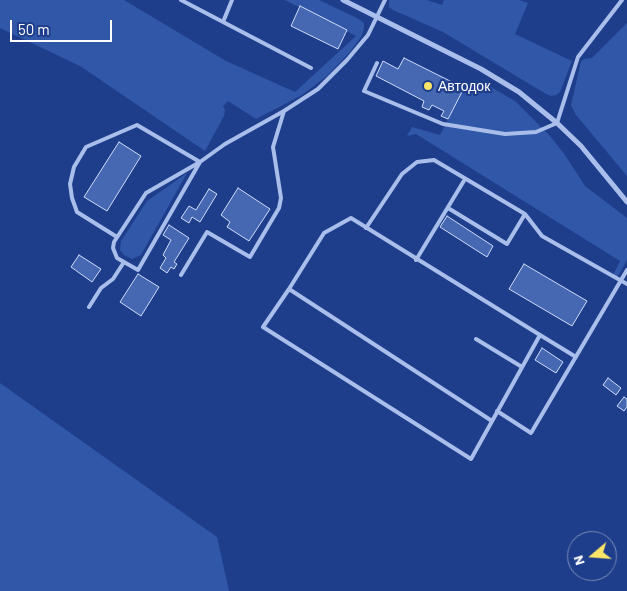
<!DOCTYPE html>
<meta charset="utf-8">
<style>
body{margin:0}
#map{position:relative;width:627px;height:591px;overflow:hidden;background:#1e3e8b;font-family:Barlow,sans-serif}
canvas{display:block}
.north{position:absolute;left:567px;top:531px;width:50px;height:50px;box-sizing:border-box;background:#1e3e8b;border:1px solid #788bb9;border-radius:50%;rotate:252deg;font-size:14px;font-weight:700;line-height:20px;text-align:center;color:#fff}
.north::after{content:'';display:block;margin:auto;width:18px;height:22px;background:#fbe569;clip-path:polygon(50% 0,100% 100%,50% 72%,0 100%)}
.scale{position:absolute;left:10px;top:20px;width:102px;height:22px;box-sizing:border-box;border:2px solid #fff;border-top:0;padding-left:6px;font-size:15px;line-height:18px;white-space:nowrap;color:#fff;-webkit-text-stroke:4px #1e3e8b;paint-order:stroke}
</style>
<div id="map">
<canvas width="627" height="591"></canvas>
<div class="north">N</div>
<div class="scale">50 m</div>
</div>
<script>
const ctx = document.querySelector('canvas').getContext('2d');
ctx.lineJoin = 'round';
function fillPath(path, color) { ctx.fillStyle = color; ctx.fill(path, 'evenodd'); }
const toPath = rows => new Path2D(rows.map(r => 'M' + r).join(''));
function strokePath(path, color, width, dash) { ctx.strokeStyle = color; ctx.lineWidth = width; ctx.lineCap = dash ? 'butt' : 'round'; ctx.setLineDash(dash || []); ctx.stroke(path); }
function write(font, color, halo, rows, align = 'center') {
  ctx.font = font + ' Barlow,sans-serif'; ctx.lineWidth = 4.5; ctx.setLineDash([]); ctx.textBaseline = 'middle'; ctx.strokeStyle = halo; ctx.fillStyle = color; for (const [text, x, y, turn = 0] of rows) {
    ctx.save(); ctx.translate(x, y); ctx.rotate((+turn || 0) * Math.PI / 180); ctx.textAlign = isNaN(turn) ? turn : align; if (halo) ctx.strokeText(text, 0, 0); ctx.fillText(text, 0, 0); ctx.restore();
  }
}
fillPath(toPath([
 [0,0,124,0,226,61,295,92,356,36,285,0,319,0,357,18,364,23,364,29,361,37,349,53,327,76,302,95,256,119,228,101,223,106,225,110,224,116,205,151,80,66,0,28],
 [389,0,427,0,442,5,444,0,519,0,528,3,515,34,572,61,560,92,556,95,551,96,546,94,443,32,393,10,389,7],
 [627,23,627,176,576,115,571,105,581,61,584,59,592,58],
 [472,83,491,87,515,101,550,136,565,155,585,186,627,218,627,260,618,276,613,275,620,261,416,134,407,136,412,127,440,135,464,88],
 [187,173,141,255,132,259,124,255,120,250,121,241,147,201],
 [0,383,217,537,229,591,0,591]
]), '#3157a9');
const building = toPath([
 [300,6,347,30,338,49,291,26,300,6],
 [404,58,464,88,448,119,441,116,444,111,432,105,429,110,422,107,424,101,376,76,383,61,398,69,404,58],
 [119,142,141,156,107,211,84,197,119,142],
 [238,188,270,209,249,241,227,227,230,222,221,215,238,188],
 [209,189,217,194,200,222,192,217,189,223,181,218,189,206,196,210,209,189],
 [447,216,493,246,487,257,440,227,447,216],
 [169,225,189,238,174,262,177,264,174,269,171,267,167,273,160,268,166,258,163,255,171,240,163,235,169,225],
 [79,255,101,269,92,282,71,267,79,255],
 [524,264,587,301,572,326,509,289,524,264],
 [138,274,159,287,141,316,120,302,138,274],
 [542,348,563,362,556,373,535,360,542,348],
 [608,378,621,388,616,395,603,385,608,378],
 [624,397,627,399,627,407,624,411,617,406,624,397]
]);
fillPath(building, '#4668b3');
strokePath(building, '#cfdcf9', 1);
strokePath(toPath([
 [181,0,311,68],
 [223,22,232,0],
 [377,63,364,91,443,124,505,134,536,132,557,123,578,57,622,0],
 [448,208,507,244,525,214],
 [366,228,402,174,417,162,434,160,525,214,542,236,627,284],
 [117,237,77,212,72,198,70,184,74,167,86,147,137,125,200,162,138,270,124,262],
 [416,260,465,179],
 [181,275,207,232,250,257,279,208,281,198,273,147,284,111],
 [289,289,263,327,471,459,540,335,351,218,324,233,289,289,492,421],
 [89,307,101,288,113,279,124,262,117,258,113,248,114,242,146,193,200,162,225,144,284,111,318,89,347,60,368,35,385,0],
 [540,335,576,357],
 [476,339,522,367],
 [497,411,531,433,627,270]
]), '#aabeec', 4);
strokePath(toPath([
 [343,0,481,69,519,92,557,123,581,146,627,202]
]), '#aabeec', 5);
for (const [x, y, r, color] of [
 [428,86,5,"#fbe569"]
]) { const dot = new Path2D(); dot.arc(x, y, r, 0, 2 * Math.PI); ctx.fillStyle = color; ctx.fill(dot); strokePath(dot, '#1e3e8b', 2); }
write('14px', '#fff', '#1e3e8b', [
 ["Автодок",438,86]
], 'left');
</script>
